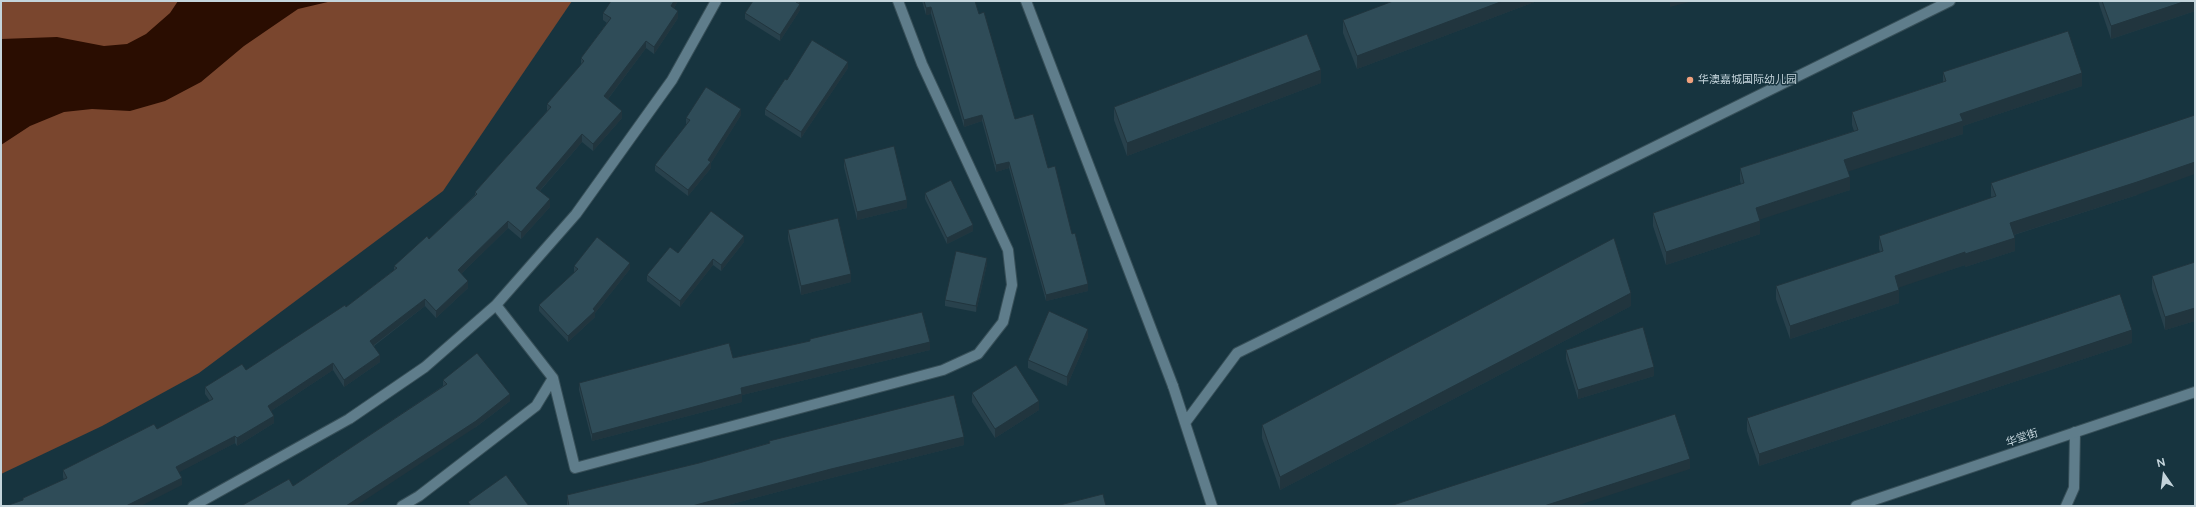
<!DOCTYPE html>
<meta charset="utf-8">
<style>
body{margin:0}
#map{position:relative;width:2196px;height:507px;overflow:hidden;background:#17343f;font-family:Figtree,sans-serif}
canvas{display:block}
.frame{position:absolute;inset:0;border:2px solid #c4d4db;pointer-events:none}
.north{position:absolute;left:2144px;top:455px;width:40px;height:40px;-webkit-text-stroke:3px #17343f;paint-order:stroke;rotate:346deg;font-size:11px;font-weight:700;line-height:16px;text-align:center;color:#c4d4db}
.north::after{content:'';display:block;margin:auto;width:14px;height:18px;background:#c4d4db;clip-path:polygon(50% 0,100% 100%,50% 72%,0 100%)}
</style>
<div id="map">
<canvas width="2196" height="507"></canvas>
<div class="frame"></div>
<div class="north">N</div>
</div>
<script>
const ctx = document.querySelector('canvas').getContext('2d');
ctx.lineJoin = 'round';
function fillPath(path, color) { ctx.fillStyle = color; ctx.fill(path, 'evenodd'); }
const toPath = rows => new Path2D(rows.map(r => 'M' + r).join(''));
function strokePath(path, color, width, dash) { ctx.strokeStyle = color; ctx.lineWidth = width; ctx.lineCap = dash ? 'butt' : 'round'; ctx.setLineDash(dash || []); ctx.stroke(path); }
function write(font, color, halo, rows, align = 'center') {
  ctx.font = font + ' Figtree,"Noto Sans SC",sans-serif'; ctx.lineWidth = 3; ctx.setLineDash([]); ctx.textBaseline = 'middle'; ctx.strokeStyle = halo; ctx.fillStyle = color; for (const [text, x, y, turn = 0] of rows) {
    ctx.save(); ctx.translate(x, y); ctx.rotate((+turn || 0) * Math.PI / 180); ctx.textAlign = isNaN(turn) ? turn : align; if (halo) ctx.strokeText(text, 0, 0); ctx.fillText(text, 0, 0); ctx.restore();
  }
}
fillPath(toPath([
 [1,1,572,1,443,191,199,373,102,426,1,474]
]), '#7a462e');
fillPath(toPath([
 [178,1,332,1,298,9,244,46,201,82,165,101,130,111,92,109,64,112,30,126,1,145,1,39,57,37,104,46,127,44,146,34,170,13]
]), '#2a0d01');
const service = toPath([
 [1026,1,1173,386],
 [496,305,553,378,575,468,943,370,978,354,1003,322,1012,285,1008,250,922,64,898,1],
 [193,506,349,419,425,367,496,305,576,214,672,80,716,1],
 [402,506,419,496,536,406,553,378],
 [2066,506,2074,488,2075,432]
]);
const minor = toPath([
 [1173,386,1212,506],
 [1185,423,1237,353,1950,1]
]);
const tertiary = toPath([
 [1856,506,2195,392]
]);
strokePath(service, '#374f58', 12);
strokePath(minor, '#374f58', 12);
strokePath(tertiary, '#374f58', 12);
strokePath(service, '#5f7d8b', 10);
strokePath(minor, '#5f7d8b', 10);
strokePath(tertiary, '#5f7d8b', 10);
fillPath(toPath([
 [678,1,674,8,678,18,654,54,646,48,608,99,622,118,593,151,582,142,540,191,550,207,521,239,508,228,461,274,468,288,436,318,425,306,374,346,380,362,344,387,333,370,271,411,274,423,237,446,235,443,179,472,182,485,23,500,23,498,64,480,63,477,63,470,157,429,210,401,205,394,205,387,246,370,346,307,394,270,394,266,429,239,475,195,475,192,547,111,547,104,581,65,581,58,607,23,603,20,603,13],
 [753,1,800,1,799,3,800,10,780,41,745,19,745,13],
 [922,1,975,1,979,14,1015,119,1048,168,1072,234,1088,291,1046,301,1009,168,996,172,982,121,964,127,931,14,926,15],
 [1393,1,1537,1,1357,69,1343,33,1343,20],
 [2098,1,2195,1,2195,11,2111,39],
 [848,68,801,138,765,115,765,109,787,80],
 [1943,72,2082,86,1963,126,1963,134,1848,171,1850,190,1759,219,1760,234,1666,265,1653,226,1653,213,1741,184,1740,181,1740,168,1854,131,1852,125,1852,112,1943,82],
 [1321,83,1127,156,1114,120,1114,107],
 [741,115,711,163,711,168,688,196,655,171,655,165,687,124,686,124,686,118],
 [844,159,907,208,857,220,844,167],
 [1991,183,2137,195,2014,235,2015,251,1965,267,1965,265,1899,287,1899,303,1790,339,1776,299,1776,286,1880,252,1879,249,1879,236,1992,198,1991,196],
 [925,193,973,231,947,244,925,199],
 [788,230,851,282,801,295,788,239],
 [744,242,721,271,713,265,680,307,647,281,647,275,678,253],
 [2195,262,2195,321,2165,330,2152,289,2152,276],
 [987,264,976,312,945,306,945,300],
 [574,266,630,269,595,313,595,317,568,342,539,311,539,305,575,272,574,272],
 [1631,306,1280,490,1262,438,1262,425],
 [1088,337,1067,386,1028,368,1028,360],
 [810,339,930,350,742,395,742,402,592,441,579,390,579,383,733,358,810,341],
 [2132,343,1759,466,1747,431,1747,418],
 [1566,350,1654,376,1578,399,1566,359],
 [443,380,510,401,476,427,241,506,293,486,443,386],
 [972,393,1039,410,995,438,972,402],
 [769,441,964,445,831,478,724,506,567,506,567,495,699,463,769,443]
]), '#28414c');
fillPath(toPath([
 [674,1,678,1,671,13,671,6],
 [1503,1,1537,1,1357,69,1357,56],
 [1670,1,1693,1,1670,7],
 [2186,1,2195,1,2195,11,2111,39,2111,26],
 [800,4,800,10,780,41,780,35],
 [931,7,931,14,926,15,926,8],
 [678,11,678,18,654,54,654,47],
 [646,41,646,48,604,104,604,96],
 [848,62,848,68,801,138,801,132],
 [1321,70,1321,83,1127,156,1127,143],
 [2082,73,2082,86,1963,126,1963,134,1844,173,1844,160,1960,114],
 [741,109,741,115,711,163,711,168,688,196,688,190],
 [622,111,622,118,593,151,593,144],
 [982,115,982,121,964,127,964,120],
 [582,134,582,142,536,195,536,188],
 [1009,162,1009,168,996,172,996,165],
 [2195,162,2195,174,2137,195,2010,236,2010,223],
 [1850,177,1850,190,1756,221,1756,208],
 [550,199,550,207,521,239,521,232],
 [907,200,907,208,857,220,857,212],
 [508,221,508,228,458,277,458,270],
 [1760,221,1760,234,1666,265,1666,252],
 [973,225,973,231,947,244,947,238],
 [744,236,744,242,721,271,721,265],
 [2015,238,2015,251,1965,267,1965,254],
 [1965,252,1965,265,1895,289,1895,276],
 [987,258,987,264,976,312,976,306],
 [713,259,713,265,680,307,680,301],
 [630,263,630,269,595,313,595,317,568,342,568,336,593,309],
 [851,274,851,282,801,295,801,286],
 [468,281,468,288,436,318,436,311],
 [1088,284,1088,291,1046,301,1046,295],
 [1899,290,1899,303,1790,339,1790,326],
 [1631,293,1631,306,1280,490,1280,477],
 [425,299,425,306,370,348,370,341],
 [2195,308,2195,321,2165,330,2165,317],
 [1088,329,1088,337,1067,386,1067,377],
 [2132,330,2132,343,1759,466,1759,454],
 [930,342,930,350,742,395,742,402,592,441,592,434,741,388],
 [380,355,380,362,344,387,344,380],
 [333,363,333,370,268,413,268,406],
 [1654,367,1654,376,1578,399,1578,390],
 [510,394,510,401,476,427,356,506,346,506],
 [1039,401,1039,410,995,438,995,429],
 [274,416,274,423,237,446,237,438],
 [235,436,235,443,176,474,176,467],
 [964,437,964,445,831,478,724,506,692,506,831,469],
 [1690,459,1690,469,1576,506,1544,506],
 [182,478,182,485,141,506,126,506]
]), '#21353e');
const building = toPath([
 [611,1,674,1,671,6,678,11,654,47,646,41,604,96,622,111,593,144,582,134,536,188,550,199,521,232,508,221,458,270,468,281,436,311,425,299,370,341,380,355,344,380,333,363,268,406,274,416,237,438,235,436,176,467,182,478,126,506,6,506,23,500,23,498,67,478,63,470,154,424,157,429,213,399,205,387,242,364,246,370,345,305,346,307,397,268,394,266,427,236,429,239,477,194,475,192,551,107,547,104,584,61,581,58,611,18,603,13,611,1],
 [753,1,797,1,796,2,800,4,780,35,745,13,753,1],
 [924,1,975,1,979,14,984,12,1015,119,1033,114,1048,168,1055,166,1072,234,1075,233,1088,284,1046,295,1009,162,996,165,982,115,964,120,931,7,926,8,924,1],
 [1393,1,1503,1,1357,56,1343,20,1393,1],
 [2102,1,2186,1,2111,26,2102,1],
 [2068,31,2082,73,1960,114,1963,121,1844,160,1850,177,1756,208,1760,221,1666,252,1653,213,1744,183,1740,168,1858,130,1852,112,1946,81,1943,72,2068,31],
 [1307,34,1321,70,1127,143,1114,107,1307,34],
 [812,40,848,62,801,132,765,109,785,79,787,80,812,40],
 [706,87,741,109,708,160,711,162,688,190,655,165,690,120,686,118,706,87],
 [2195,115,2195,162,2137,182,2010,223,2015,238,1965,254,1965,252,1895,276,1899,290,1790,326,1776,286,1883,251,1879,236,1996,196,1991,183,2195,115],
 [894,146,907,200,857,212,844,159,894,146],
 [951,180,973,225,947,238,925,193,951,180],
 [711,211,744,236,721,265,713,259,680,301,647,275,670,247,678,253,711,211],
 [838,218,851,274,801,286,788,230,838,218],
 [597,237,630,263,593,309,595,311,568,336,539,305,578,269,574,266,597,237],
 [1614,238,1631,293,1280,477,1262,425,1614,238],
 [956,251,987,258,976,306,945,300,956,251],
 [2195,262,2195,308,2165,317,2152,276,2195,262],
 [2120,294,2132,330,1759,454,1747,418,2120,294],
 [1049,311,1088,329,1067,377,1028,360,1049,311],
 [922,312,930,342,741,388,742,394,592,434,579,383,729,343,733,358,810,341,810,339,922,312],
 [1643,327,1654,367,1578,390,1566,350,1643,327],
 [477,353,510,394,476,421,346,506,241,506,289,479,293,486,447,384,443,380,477,353],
 [1016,365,1039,401,995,429,972,393,1016,365],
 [954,395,964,437,831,469,692,506,569,506,567,495,699,463,770,443,769,441,954,395],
 [1675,414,1690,459,1544,506,1390,506,1675,414],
 [506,475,529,506,471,506,468,502,506,475],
 [1103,494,1106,506,1056,506,1103,494]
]);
fillPath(building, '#2f4c58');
strokePath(building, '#21353e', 1);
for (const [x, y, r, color] of [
 [1690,80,4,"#f1a17d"]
]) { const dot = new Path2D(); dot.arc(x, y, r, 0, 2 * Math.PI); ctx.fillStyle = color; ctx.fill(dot); strokePath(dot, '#17343f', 1.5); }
write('11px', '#c4d4db', '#17343f', [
 ["华澳嘉城国际幼儿园",1698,80]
], 'left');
write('11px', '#c4d4db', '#17343f', [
 ["华堂街",2022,438,-19]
]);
</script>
